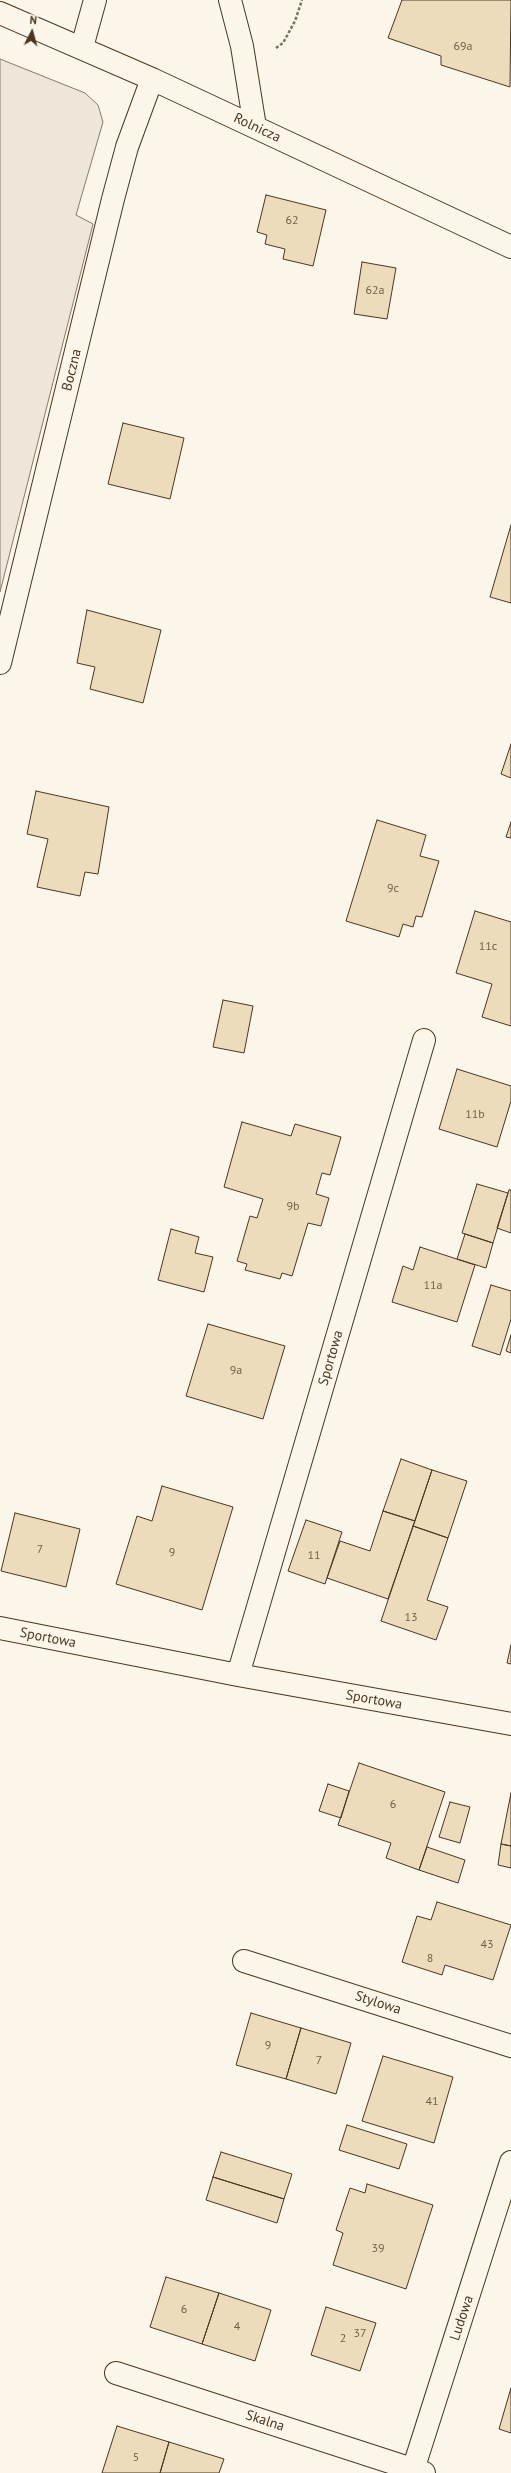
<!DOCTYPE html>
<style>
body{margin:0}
#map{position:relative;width:511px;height:2473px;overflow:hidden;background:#fbf6e9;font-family:"PT Sans",sans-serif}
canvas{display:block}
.north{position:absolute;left:12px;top:12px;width:40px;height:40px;-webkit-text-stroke:3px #fbf6e9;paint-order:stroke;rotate:6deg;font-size:11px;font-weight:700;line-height:16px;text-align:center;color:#4a3520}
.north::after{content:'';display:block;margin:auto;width:14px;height:18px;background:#4a3520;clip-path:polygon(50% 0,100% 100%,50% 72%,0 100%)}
</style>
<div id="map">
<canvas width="511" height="2473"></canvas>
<div class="north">N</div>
</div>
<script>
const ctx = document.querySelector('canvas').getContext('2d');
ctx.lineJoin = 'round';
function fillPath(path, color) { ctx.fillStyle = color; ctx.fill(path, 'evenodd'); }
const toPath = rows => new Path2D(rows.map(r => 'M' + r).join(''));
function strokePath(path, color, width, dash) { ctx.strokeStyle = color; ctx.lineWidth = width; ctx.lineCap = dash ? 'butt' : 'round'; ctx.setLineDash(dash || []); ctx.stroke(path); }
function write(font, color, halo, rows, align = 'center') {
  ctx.font = font + ' "PT Sans",sans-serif'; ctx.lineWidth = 3; ctx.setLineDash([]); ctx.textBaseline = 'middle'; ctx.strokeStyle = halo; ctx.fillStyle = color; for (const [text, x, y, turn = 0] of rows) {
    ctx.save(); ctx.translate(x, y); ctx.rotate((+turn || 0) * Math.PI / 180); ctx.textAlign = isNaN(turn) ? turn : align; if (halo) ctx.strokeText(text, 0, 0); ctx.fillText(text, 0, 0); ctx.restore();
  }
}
const green = toPath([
 [0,59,85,93,98,105,103,122,76,215,93,224,0,592,0,59]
]);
fillPath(green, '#ede6d9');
strokePath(green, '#887966', 1);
const building = toPath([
 [402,0,511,0,510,87,441,65,441,56,388,38,402,0],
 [266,195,326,210,313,266,283,259,285,249,265,244,267,235,257,232,266,195],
 [362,262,396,268,387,319,354,314,362,262],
 [123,423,184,438,170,499,108,484,123,423],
 [511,525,511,603,490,597,511,525],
 [87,610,161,630,143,703,90,689,95,667,77,663,87,610],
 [511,744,511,778,501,774,511,744],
 [36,791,109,807,98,874,85,872,80,896,37,887,48,839,27,834,36,791],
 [377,820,426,835,420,856,439,861,422,917,416,916,413,927,403,924,399,937,346,921,377,820],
 [511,822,511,838,506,837,511,822],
 [475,911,511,922,511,1026,482,1017,492,984,456,973,475,911],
 [223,1000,253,1006,244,1053,213,1047,223,1000],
 [457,1069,511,1086,511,1101,497,1147,439,1129,457,1069],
 [242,1122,291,1136,295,1124,341,1137,330,1175,322,1173,316,1194,329,1198,321,1226,308,1223,292,1276,282,1273,280,1279,245,1270,247,1264,237,1261,250,1216,257,1218,263,1199,224,1187,242,1122],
 [477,1184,508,1193,493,1243,462,1233,477,1184],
 [509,1190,511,1190,511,1233,497,1228,509,1190],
 [171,1229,199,1237,195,1253,213,1257,204,1292,158,1280,171,1229],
 [465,1234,493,1243,486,1268,457,1259,465,1234],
 [420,1247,475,1265,457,1322,392,1302,403,1266,413,1270,420,1247],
 [491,1285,511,1291,511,1319,500,1355,472,1346,491,1285],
 [208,1324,285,1346,263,1419,186,1396,208,1324],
 [511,1335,511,1353,506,1351,511,1335],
 [401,1459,432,1470,415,1521,383,1511,401,1459],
 [432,1470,467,1481,448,1538,413,1526,432,1470],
 [162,1486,233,1507,202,1610,116,1584,137,1516,152,1521,162,1486],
 [383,1511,415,1521,388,1599,327,1578,340,1541,370,1551,383,1511],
 [15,1513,80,1529,66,1587,1,1571,15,1513],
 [306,1520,342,1532,325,1584,288,1571,306,1520],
 [413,1526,448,1538,427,1600,448,1607,436,1640,381,1621,413,1526],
 [511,1645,511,1664,507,1663,511,1645],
 [359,1763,445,1792,419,1870,386,1858,391,1843,338,1825,359,1763],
 [328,1784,349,1791,341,1818,319,1811,328,1784],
 [511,1793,511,1846,501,1844,511,1793],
 [450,1802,470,1807,460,1843,439,1837,450,1802],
 [501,1844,511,1846,511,1868,498,1865,501,1844],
 [427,1847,465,1860,458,1883,419,1870,427,1847],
 [437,1902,511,1925,493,1980,445,1965,442,1975,402,1962,417,1916,431,1920,437,1902],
 [251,2013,301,2028,286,2079,236,2065,251,2013],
 [301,2028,351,2043,336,2094,286,2079,301,2028],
 [383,2056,453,2077,434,2143,362,2121,383,2056],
 [347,2125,407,2144,399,2169,339,2150,347,2125],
 [221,2152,292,2174,284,2199,213,2177,221,2152],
 [213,2177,284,2199,277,2223,206,2200,213,2177],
 [367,2184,433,2205,406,2289,333,2265,343,2233,336,2230,350,2188,365,2193,367,2184],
 [166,2277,219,2293,202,2344,150,2327,166,2277],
 [219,2293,271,2310,255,2361,202,2344,219,2293],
 [326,2307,376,2323,360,2371,311,2355,326,2307],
 [511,2388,511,2433,499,2429,511,2388],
 [117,2426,169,2442,160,2473,102,2473,117,2426],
 [169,2442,224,2459,219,2473,160,2473,169,2442]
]);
fillPath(building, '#ecdcbc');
strokePath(building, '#4a3520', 1);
const minor = toPath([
 [230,0,242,46,255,127],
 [0,13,152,79,511,247],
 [82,47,95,0],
 [0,663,113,199,127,147,152,79],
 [0,1628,238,1675,511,1724],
 [238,1675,424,1040],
 [244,1961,511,2046],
 [116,2373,424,2473],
 [412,2473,511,2162]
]);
strokePath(minor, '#4a3520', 24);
strokePath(toPath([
 [276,48,283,43,295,21,302,0]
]), '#7f6f5c', 2.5, [3, 2]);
strokePath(minor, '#fbf6e9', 22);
write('12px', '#725f47', null, [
 ["69a",463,47],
 ["62",292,221],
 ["62a",375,291],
 ["9c",393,889],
 ["11c",488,947],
 ["11b",475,1115],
 ["9b",293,1207],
 ["11a",433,1286],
 ["9a",236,1371],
 ["7",40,1550],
 ["9",172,1553],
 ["11",314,1556],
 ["13",411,1618],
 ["6",393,1805],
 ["43",487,1945],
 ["8",430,1959],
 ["9",268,2046],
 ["7",319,2061],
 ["41",432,2102],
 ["39",378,2249],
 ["6",184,2310],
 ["4",237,2327],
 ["37",360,2334],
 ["2",343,2339],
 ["5",136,2458]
]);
write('14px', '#4a3520', '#fbf6e9', [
 ["Rolnicza",257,128,25],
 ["Boczna",72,370,-76],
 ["Sportowa",331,1358,-74],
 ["Sportowa",48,1638,11],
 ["Sportowa",374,1700,10],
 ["Stylowa",378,2003,18],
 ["Ludowa",462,2318,-72],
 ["Skalna",265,2421,18]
]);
</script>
